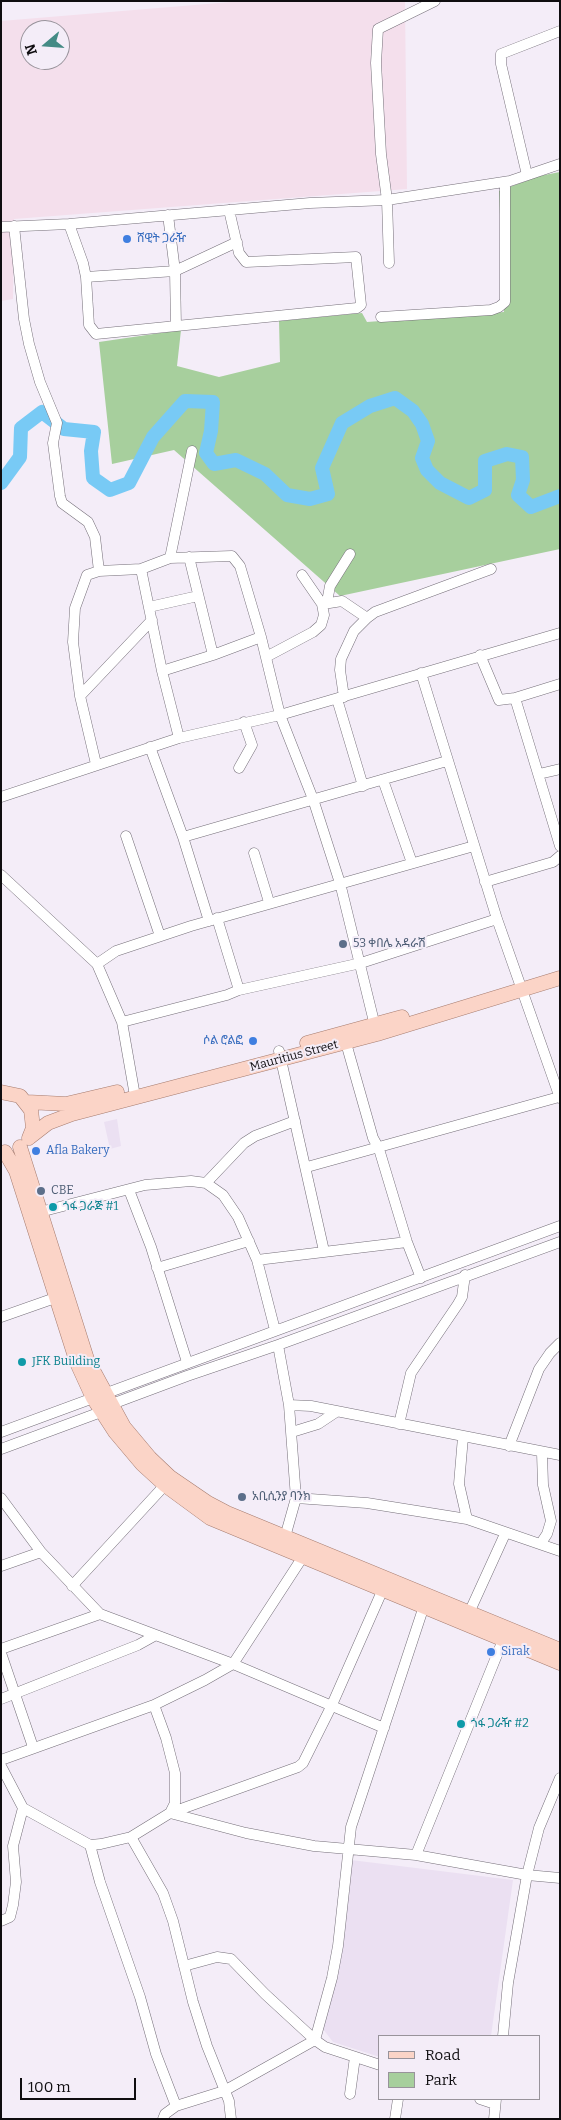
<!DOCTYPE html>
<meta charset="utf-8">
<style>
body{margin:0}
#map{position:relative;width:561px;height:2120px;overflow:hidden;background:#f4edf8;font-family:Bitter,serif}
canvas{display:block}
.frame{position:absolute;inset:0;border:2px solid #0f0d10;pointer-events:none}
.legend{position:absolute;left:378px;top:2035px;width:162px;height:65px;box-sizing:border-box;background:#f4edf8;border:1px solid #98939b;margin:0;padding:6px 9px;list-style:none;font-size:15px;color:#0f0d10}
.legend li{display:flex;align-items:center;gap:10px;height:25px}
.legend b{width:25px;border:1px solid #98939b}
.north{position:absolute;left:20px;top:20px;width:50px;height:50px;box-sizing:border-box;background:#f4edf8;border:1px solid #98939b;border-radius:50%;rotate:252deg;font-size:14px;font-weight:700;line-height:20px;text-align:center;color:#0f0d10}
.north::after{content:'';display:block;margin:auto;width:18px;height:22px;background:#448b85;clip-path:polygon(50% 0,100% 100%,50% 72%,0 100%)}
.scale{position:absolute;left:20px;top:2078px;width:116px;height:22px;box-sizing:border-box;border:2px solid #0f0d10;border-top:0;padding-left:6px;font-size:15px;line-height:18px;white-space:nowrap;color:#0f0d10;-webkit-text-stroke:4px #f4edf8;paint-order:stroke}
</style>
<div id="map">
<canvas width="561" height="2120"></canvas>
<div class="frame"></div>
<ul class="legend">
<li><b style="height:6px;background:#fbd4c7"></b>Road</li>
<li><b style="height:14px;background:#a7cf9d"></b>Park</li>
</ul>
<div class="north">N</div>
<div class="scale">100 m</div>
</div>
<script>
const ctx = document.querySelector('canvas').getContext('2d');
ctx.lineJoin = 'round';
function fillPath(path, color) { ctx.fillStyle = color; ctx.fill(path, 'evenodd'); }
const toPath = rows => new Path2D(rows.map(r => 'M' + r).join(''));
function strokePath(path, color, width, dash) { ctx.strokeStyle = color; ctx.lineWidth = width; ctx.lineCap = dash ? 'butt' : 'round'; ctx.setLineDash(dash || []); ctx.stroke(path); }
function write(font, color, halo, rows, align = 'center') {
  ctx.font = font + ' Bitter,"Noto Sans Ethiopic",serif'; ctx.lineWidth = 4; ctx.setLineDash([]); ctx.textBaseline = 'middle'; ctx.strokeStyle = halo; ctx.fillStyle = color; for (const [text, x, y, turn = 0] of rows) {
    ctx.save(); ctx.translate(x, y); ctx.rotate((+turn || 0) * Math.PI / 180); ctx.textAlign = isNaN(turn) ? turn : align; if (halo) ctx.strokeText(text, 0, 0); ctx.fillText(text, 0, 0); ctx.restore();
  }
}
fillPath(toPath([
 [243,1,405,1,407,189,14,219,13,299,1,301,1,21],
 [30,30,60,30,60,60,30,60]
]), '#f4dfec');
fillPath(toPath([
 [117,1119,121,1146,110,1149,104,1122],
 [351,1860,513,1880,491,2036,380,2036,380,2057,333,2042,323,2029,342,1954]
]), '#ebe0f2');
fillPath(toPath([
 [560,172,560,549,340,596,174,450,112,464,99,342,181,330,177,366,219,377,280,362,279,321,362,313,367,322,504,312,499,191,539,176]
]), '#a7cf9d');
strokePath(toPath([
 [1,483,20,457,21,428,42,412,64,429,94,432,91,451,93,478,110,490,129,483,153,437,185,401,213,402,211,431,206,453,214,464,236,460,265,474,287,495,310,499,328,494,322,468,342,423,370,406,395,398,413,411,422,424,428,441,422,458,427,470,440,483,469,498,485,490,485,461,507,454,522,457,523,480,518,495,531,507,560,496]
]), '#78caf5', 14);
const minor = toPath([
 [527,175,501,64,501,54,560,31],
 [168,215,175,271,176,326],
 [69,224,83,263,86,277,89,325,96,334,357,308,361,305,356,257,246,262,239,253,229,210],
 [14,226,24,319,29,344,40,382,57,423,53,443,60,496,62,503,88,522,95,537,99,571],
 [1,227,69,224,310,203,387,200,510,181,560,164],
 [389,263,387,200,381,154,376,63,378,29,435,1],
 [86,277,175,271,237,242],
 [381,317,491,310,499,307,505,302,505,182],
 [189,557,213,655],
 [170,558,192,451],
 [141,569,162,671],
 [327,602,330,586,350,554],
 [323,604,342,601,367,618],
 [149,607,198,596],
 [480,655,499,700,515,698,560,684],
 [266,657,313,632,321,625,324,615,322,604,302,575],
 [421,673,497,919,560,1098],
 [80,696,152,620],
 [344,697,340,670,341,659,354,631,367,618,375,612,491,569],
 [515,698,560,846],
 [337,699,363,786],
 [179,738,162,671,213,655,261,637],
 [150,747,183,837,209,921],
 [96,764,80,696,73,642,75,608,87,575,99,571,141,569,170,558,232,556,240,566,261,637,280,715,313,799,340,883,376,1030],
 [239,768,252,745,244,722],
 [539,774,560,769],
 [383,780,412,863],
 [1,797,179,738,280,715,560,633],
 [126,836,160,936],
 [183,837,447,761],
 [254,853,269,902],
 [1,875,97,964,122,1022,135,1096],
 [485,882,553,862,560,856],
 [217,918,239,990],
 [97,964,116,951,191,926,474,846],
 [122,1022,227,995,239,990,361,963,497,919],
 [344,1036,373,1138,379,1149,407,1242,421,1278],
 [279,1051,324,1251],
 [307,1167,559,1097],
 [206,1183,244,1143,255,1136,295,1121],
 [129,1190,151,1247,187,1362],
 [40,1212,145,1185,191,1181,206,1183,223,1195,238,1217,257,1260,275,1330],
 [257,1260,407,1242],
 [157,1268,249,1241],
 [1,1317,55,1298],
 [278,1345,289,1405,296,1498,285,1537],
 [289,1405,311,1406,560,1455],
 [399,1424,411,1373,458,1304,462,1297,465,1275],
 [1,1432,560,1226],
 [292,1432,318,1424,336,1412],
 [463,1437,459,1484,467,1519],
 [509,1446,539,1369,550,1353,560,1343],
 [1,1449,101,1412,112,1404,187,1376,278,1345,560,1242],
 [1,1498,41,1552,100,1614,233,1664,384,1728],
 [296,1498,367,1503,467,1519,560,1551],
 [541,1543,547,1534,551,1521,543,1485,542,1453],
 [1,1566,41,1552],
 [72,1586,165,1485],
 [469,1613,505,1534],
 [1,1649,100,1614],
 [1,1653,33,1747],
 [1,1699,138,1645,156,1635],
 [154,1705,166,1738,175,1773,175,1803,170,1813,246,1833,314,1846,416,1855,527,1875,560,1878],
 [1,1760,154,1705,205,1680,233,1664,306,1552],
 [1,1766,23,1808,90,1845,101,1844,131,1837,170,1813,298,1767,303,1763,331,1707,383,1589],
 [131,1837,163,1893,173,1921,193,2002,207,2046,229,2101,231,2119],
 [90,1845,100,1882,140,1997,156,2054,176,2106],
 [416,1855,503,1640],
 [1,1921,10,1917,13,1905,16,1882,13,1846,23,1808],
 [184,1966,217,1957,231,1959,265,1994,315,2040,325,2047,380,2065],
 [503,2036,508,1983,527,1875,539,1828,560,1778],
 [350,2094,355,2057],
 [480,2099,495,2104],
 [163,2119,165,2114,176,2106,224,2091,315,2040,332,1978,338,1946,351,1827,424,1606],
 [395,2119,398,2099],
 [494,2119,496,2099]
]);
const major = toPath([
 [307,1043,402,1017],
 [1,1092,20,1096,31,1110,33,1128,29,1138],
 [27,1102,66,1104,117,1092],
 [30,1137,48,1123,72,1114,377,1034,560,978],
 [20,1147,87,1359,124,1427,150,1458,170,1477,208,1503,227,1513,560,1650],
 [5,1152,16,1171,77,1363,93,1398,115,1432,142,1464,165,1485,210,1518,560,1663]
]);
strokePath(minor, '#756f79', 11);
strokePath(major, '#a67c6f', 15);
strokePath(minor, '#fff', 10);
strokePath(major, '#fbd4c7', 14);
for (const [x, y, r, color] of [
 [127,239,5,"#3f7fe0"],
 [343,944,5,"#5c6f8a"],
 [253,1041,5,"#3f7fe0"],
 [36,1151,5,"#3f7fe0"],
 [41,1191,5,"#5c6f8a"],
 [53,1207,5,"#0f9aa8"],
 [22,1362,5,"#0f9aa8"],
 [242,1497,5,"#5c6f8a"],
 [491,1652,5,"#3f7fe0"],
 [461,1724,5,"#0f9aa8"]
]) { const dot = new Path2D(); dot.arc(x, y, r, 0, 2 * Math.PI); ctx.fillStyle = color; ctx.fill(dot); strokePath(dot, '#f4edf8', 2); }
write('12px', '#366cbe', '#f4edf8', [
 ["ሸዊት ጋራዥ",137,239],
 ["ሶል ሮልፎ",243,1041,"right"],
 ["Afla Bakery",46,1151],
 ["Sirak",501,1652]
], 'left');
write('12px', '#4e5e75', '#f4edf8', [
 ["53 ቀበሌ አዳራሽ",353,944],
 ["CBE",51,1191],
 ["አቢሲንያ ባንክ",252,1497]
], 'left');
write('12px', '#0f0d10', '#f4edf8', [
 ["Mauritius Street",294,1056,-15]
]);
write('12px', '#0d838f', '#f4edf8', [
 ["ጎፋ ጋራጅ #1",63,1207],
 ["JFK Building",32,1362],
 ["ጎፋ ጋራዥ #2",471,1724]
], 'left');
</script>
